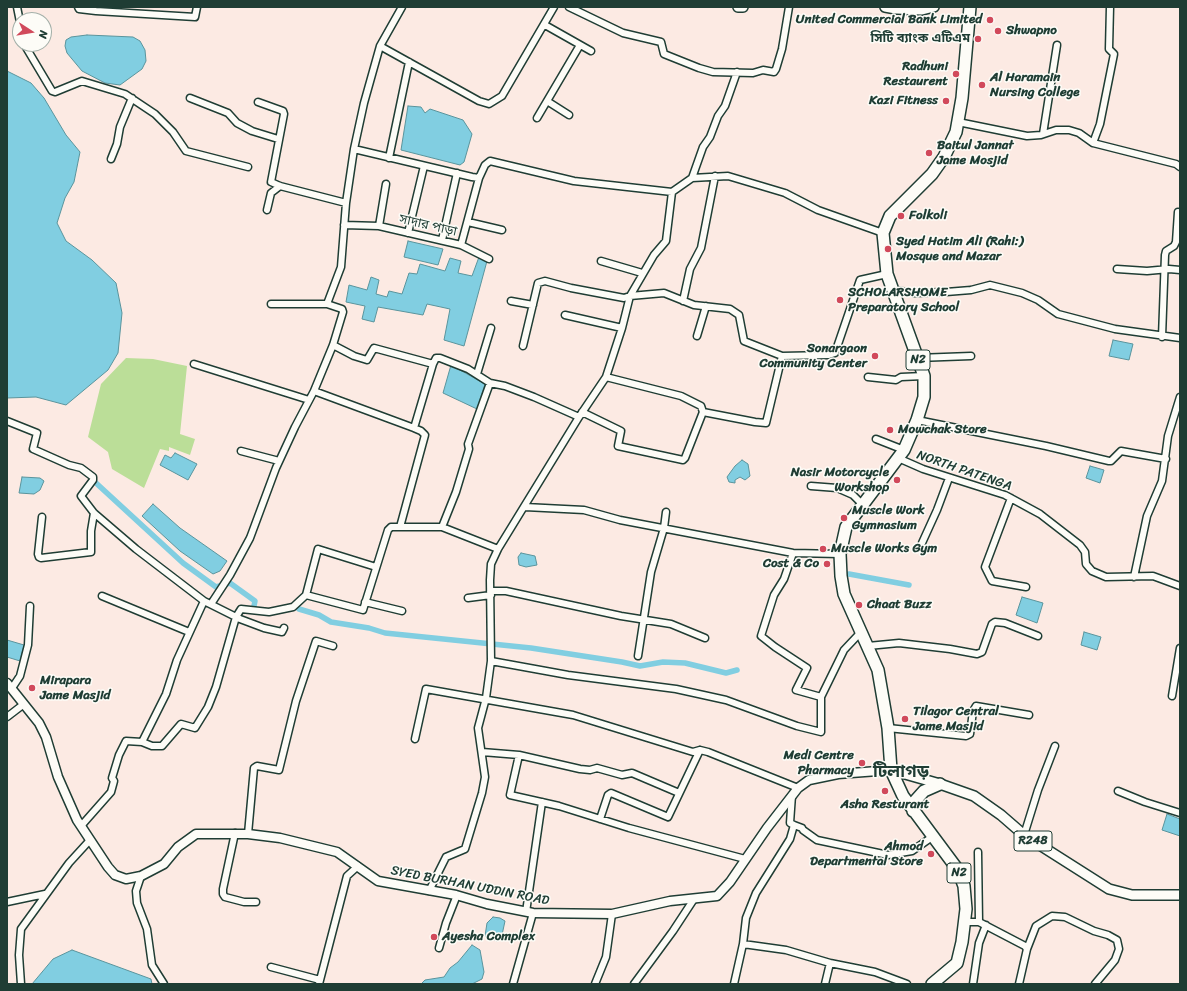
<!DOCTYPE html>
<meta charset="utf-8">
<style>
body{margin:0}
#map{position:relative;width:1187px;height:991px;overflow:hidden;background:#fceae3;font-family:Sriracha,sans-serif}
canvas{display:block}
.frame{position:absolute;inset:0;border:8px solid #1f3d34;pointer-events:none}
.north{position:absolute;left:12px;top:12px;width:40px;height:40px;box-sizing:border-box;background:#fdfcf7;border:1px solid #a4b0a9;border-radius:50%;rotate:102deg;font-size:11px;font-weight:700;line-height:16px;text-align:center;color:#1f3d34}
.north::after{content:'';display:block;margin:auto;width:14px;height:18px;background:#d1495b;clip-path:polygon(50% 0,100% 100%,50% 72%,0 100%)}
</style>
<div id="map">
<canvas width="1187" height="991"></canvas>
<div class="frame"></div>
<div class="north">N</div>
</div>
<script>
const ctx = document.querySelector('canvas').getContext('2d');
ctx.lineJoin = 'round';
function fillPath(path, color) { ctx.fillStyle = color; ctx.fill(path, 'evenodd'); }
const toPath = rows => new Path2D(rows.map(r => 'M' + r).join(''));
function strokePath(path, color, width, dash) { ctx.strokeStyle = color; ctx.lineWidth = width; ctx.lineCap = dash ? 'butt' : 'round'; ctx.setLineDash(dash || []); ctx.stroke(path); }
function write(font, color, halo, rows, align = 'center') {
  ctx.font = font + ' Sriracha,"Noto Sans Bengali",sans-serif'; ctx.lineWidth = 3; ctx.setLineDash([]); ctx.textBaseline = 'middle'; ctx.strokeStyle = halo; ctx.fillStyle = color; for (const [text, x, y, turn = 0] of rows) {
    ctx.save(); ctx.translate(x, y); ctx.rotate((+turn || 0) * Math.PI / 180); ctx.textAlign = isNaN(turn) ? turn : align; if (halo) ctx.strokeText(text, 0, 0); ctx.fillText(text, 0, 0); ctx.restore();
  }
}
fillPath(toPath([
 [126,358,153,359,187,366,180,434,195,439,190,455,169,447,169,451,160,449,144,488,112,469,108,452,88,437,101,384]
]), '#bbde98');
const water = toPath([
 [87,35,133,37,140,41,145,50,146,61,142,69,120,85,105,83,82,71,67,53,65,46,66,40,71,37,87,35],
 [7,71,31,83,44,98,66,135,80,152,74,182,65,198,57,223,66,241,92,260,116,283,122,313,118,353,108,370,66,405,36,397,7,398,7,71],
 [408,106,421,107,425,113,430,109,463,120,472,134,464,162,460,165,401,150,408,106],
 [408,241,443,249,438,265,404,257,408,241],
 [479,257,487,261,464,346,444,340,450,309,427,304,423,315,378,307,374,322,362,319,365,306,346,302,349,285,367,290,371,277,379,280,376,294,387,297,389,291,402,294,409,273,417,274,420,264,445,271,450,258,461,261,458,273,472,276,479,257],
 [1113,340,1133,344,1129,360,1109,356,1113,340],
 [451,365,485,384,477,409,443,393,451,365],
 [175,453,197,464,188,480,160,465,165,455,171,458,175,453],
 [742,460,748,464,750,476,745,480,740,477,735,480,735,483,729,482,727,477,735,466,742,460],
 [1090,466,1104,470,1100,483,1086,478,1090,466],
 [22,477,40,478,44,481,40,490,34,494,19,493,22,477],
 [153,504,180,528,227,561,220,571,213,574,180,551,142,516,153,504],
 [521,553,535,556,537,565,526,567,519,565,518,557,521,553],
 [1022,597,1043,603,1037,623,1016,615,1022,597],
 [1084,632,1101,637,1097,650,1081,645,1084,632],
 [7,640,24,645,20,661,7,657,7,640],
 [1167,814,1180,819,1180,836,1162,830,1167,814],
 [493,917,500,918,505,921,502,935,497,941,485,936,487,923,493,917],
 [472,945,480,950,484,972,482,979,472,984,421,984,425,980,444,977,450,968,458,962,472,945],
 [72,950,151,979,152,984,32,984,53,959,72,950]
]);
fillPath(water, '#81cee1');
strokePath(water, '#5a949c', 1);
strokePath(toPath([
 [96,483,183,563,216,587,230,583,255,601,254,606],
 [849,574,909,585],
 [299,609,319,615,331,622,369,628,385,633,531,648,622,662,640,666,663,662,685,663,726,673,737,670]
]), '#81cee1', 5.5);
const street = toPath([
 [17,7,20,22],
 [78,7,79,9,96,11,195,17,197,7],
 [402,7,380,46,364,103,354,149,346,203,341,267,327,304,342,309,343,312,333,345,314,391,414,428,433,364,436,358,440,358,468,369,490,383,505,386,534,397,579,417],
 [569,7,623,33,661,42,664,54,699,68,713,72,753,73,763,70,774,72,776,69,782,49,789,7],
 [545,25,591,51],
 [24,44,52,91,55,92,82,81,125,94,155,114,173,132,186,151,248,167],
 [380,46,479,101,489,104,502,96,554,7],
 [190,98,228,113,237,123,252,131,278,139],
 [547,101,569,115],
 [258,102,283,111,284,114,271,182,280,186,346,203],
 [537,118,580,45],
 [958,122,1027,136,1041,135,1056,130,1069,130,1079,133,1093,143,1176,164,1180,167],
 [1043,134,1057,45],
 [1093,143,1100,124,1114,54,1109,49,1110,7],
 [354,149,472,177,479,178,485,165,490,161,574,181,672,192,692,178,728,176,785,193,818,210,883,233],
 [389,158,409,62],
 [111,159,117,144,120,127,132,98],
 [692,178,703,147,710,137,718,116,725,106,737,72],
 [267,210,271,193,280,186],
 [468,222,502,230],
 [344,225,379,226,461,245,479,178],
 [379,226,386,184],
 [408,233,424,166],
 [442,240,457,173],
 [461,245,489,259],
 [601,261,642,273],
 [1117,269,1147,271,1169,269,1180,270],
 [892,290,915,293,946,292,971,290,990,285,1022,293,1038,300,1058,314,1115,329,1180,338],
 [511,301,533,305],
 [683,301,690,269,701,248,715,176],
 [271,304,327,304],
 [565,315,622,328],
 [697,336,706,306],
 [1162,337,1165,255,1166,251,1174,246,1176,242,1178,212],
 [333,345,354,356,367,360,374,348,433,364],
 [523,346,538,283,545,281,571,288,624,298,630,296,664,293,694,305,730,309,739,315,744,341,782,356],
 [917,358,971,356],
 [194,364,309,400],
 [477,374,491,328],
 [606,377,681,396,701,406,703,412,755,422,766,423,782,356,829,355,835,353,860,280,887,274],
 [868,377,896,380,901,377,924,376],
 [582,412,621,431,618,446,683,460,685,458,703,412],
 [917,420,1046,446,1109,461,1111,461,1121,451,1166,459],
 [7,421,37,433,33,449,69,465,81,468,93,477,93,480,81,496,94,513,136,549,204,601,240,619,264,628,282,632,284,628],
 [876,439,904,450],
 [241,451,279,461],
 [898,458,923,469,1005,495,1040,514,1080,545,1085,552,1086,564,1092,571,1106,577,1153,576,1180,586],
 [811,486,837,488,853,495,862,504],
 [1011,498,985,567,992,581,1026,587],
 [525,507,584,510,620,520,793,553,840,554],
 [42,517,38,554,39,557,41,558,91,552,91,531,94,513],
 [400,527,442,527,456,492,469,449,468,444,490,383],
 [442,527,498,549],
 [922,543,937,510,949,478],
 [793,553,784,579,774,595,761,636,775,647,807,668,796,690,821,697],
 [1134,577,1147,516,1162,481,1168,436,1180,397],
 [490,591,506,591,621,616,671,624,705,638],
 [306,595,318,549,376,567],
 [102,596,189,632],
 [468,598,491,595],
 [365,602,402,611],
 [211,604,230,575,250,538,276,468,295,427,314,391],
 [868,646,899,643,950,649,977,654,982,652,992,624,995,622,1005,623,1038,636],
 [638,656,651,572,664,528,666,512],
 [491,661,568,675,676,689,726,700,797,726,821,732,821,697,844,650,861,632],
 [12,688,20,676,28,645,30,606],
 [1172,696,1180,648],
 [7,717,24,704],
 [888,728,966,736,970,734,973,711,976,706,1029,715],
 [415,739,426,689,573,715,693,752,700,750,708,752,798,788],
 [142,742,152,746,162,746,181,724,195,728,208,707,216,687,236,617,241,609,269,612,293,607,306,595,363,610,388,530,391,527,400,527,425,435,421,431,414,428],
 [482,752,519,755,510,795,559,806,629,828,745,859],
 [519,755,580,769,590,770,597,768,622,775,632,773,679,793],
 [1118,791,1145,802,1180,813],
 [600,819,608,795,611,793,668,817,700,750],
 [794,825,802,828,803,830,817,840,888,855,912,851,932,837],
 [81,826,111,792,114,781,112,778,119,755,126,741,142,742,166,694,177,660,204,601],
 [235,833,223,889,223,894,225,897,244,902,256,902],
 [248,834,254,768,257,766,279,770,296,701,316,641,333,646],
 [1024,835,1038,790,1055,746],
 [978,852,979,922],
 [141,876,136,891,137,903,147,929,152,965,164,984],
 [429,891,446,857,465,849,482,793,485,777,478,728,486,698,491,661,490,580,491,564,498,549,579,417,606,377,622,328,630,296,654,255,666,241,672,192],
 [7,902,45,894],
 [526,912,542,802],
 [964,922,979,922,1025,946,1027,949,1019,984],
 [743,944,786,950,830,963,875,972,907,984],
 [439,948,446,923,457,895],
 [1027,949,1036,926,1052,916,1065,917,1094,931,1108,935,1117,940,1119,949,1115,960,1095,984],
 [271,967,320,980],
 [21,984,19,955,21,929,69,863,90,840],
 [319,984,347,876,358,866],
 [513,984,533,913],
 [595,984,606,957,612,914],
 [634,984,673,931,694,899],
 [734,984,743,944,746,918,756,893,790,839,794,825,790,823,792,795],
 [825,984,830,963],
 [973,984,979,943,986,925]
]);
const secondary = toPath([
 [7,683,39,723,46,737,58,777,77,820,108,867,115,875,126,879,141,876,164,864,178,847,196,834,248,834,280,838,337,852,378,881,456,895,487,904,533,913,612,914,670,901,717,896,730,882,767,828,798,788,809,780,838,774,891,770]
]);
const primary = toPath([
 [738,7,743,7],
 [885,7,896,9,922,10,934,7],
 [891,770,940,784,974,796,1001,815,1024,835,1109,889,1132,895,1180,895]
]);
const highway = toPath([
 [913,811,915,801,924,791,940,784],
 [932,984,957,963,962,942,966,909,964,886,958,870,903,796,891,770,888,728,878,670,844,594,841,576,840,554,846,527,904,450,917,420,924,397,924,376,887,274,883,233,890,216,932,174,944,157,956,132,962,98,970,7]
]);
strokePath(street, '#1f3d34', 9);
strokePath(secondary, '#1f3d34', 11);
strokePath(primary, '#1f3d34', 12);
strokePath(highway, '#1f3d34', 14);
strokePath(street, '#fdfcf7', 6);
strokePath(secondary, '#fdfcf7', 8);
strokePath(primary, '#fdfcf7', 9);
strokePath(highway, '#fdfcf7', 11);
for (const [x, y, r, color] of [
 [990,20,4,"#d1495b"],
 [998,31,4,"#d1495b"],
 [978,39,4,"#d1495b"],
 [956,74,4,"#d1495b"],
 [982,85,4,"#d1495b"],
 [946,101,4,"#d1495b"],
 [929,153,4,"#d1495b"],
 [901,216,4,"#d1495b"],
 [888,249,4,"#d1495b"],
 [840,300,4,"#d1495b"],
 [875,356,4,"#d1495b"],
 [890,430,4,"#d1495b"],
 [897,480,4,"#d1495b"],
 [844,518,4,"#d1495b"],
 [823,549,4,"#d1495b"],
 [827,564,4,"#d1495b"],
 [859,605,4,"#d1495b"],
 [32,688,4,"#d1495b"],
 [905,719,4,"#d1495b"],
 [862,763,4,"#d1495b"],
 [885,791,4,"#d1495b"],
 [931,854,4,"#d1495b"],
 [434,937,4,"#d1495b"]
]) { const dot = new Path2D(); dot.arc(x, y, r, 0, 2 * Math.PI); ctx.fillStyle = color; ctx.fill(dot); strokePath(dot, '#fdfcf7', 1.5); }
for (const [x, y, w] of [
 [918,360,24],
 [1033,841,38],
 [959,873,24]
]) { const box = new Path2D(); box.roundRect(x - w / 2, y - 10, w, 20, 3); ctx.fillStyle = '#fdfcf7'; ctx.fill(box); strokePath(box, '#1f3d34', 1); }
write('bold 12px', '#1f3d34', null, [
 ["N2",918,360],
 ["R248",1033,841],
 ["N2",959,873]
]);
write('bold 13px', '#1f3d34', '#fdfcf7', [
 ["United Commercial Bank Limited",982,20,"right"],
 ["Shwapno",1006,31],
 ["সিটি ব্যাংক এটিএম",970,39,"right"],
 ["Radhuni",948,67,"right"],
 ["Restaurent",948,82,"right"],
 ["Al Haramain",990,78],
 ["Nursing College",990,93],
 ["Kazi Fitness",938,101,"right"],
 ["Baitul Jannat",937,146],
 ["Jame Mosjid",937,161],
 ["Folkoli",909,216],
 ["Syed Hatim Ali (Rahi:)",896,242],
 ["Mosque and Mazar",896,257],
 ["SCHOLARSHOME",848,293],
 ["Preparatory School",848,308],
 ["Sonargaon",867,349,"right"],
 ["Community Center",867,364,"right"],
 ["Mowchak Store",898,430],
 ["Nasir Motorcycle",889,473,"right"],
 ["Workshop",889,488,"right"],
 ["Muscle Work",852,511],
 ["Gymnasium",852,526],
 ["Muscle Works Gym",831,549],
 ["Cost & Co",819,564,"right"],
 ["Chaat Buzz",867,605],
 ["Mirapara",40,681],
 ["Jame Masjid",40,696],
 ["Tilagor Central",913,712],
 ["Jame Masjid",913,727],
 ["Medi Centre",854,756,"right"],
 ["Pharmacy",854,771,"right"],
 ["Asha Resturant",885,805,"center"],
 ["Ahmod",923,847,"right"],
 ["Departmental Store",923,862,"right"],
 ["Ayesha Complex",442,937]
], 'left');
write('13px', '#1f3d34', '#fdfcf7', [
 ["সাদার পাড়া",428,226,13],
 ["NORTH PATENGA",964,471,19],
 ["SYED BURHAN UDDIN ROAD",470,886,11]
]);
write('bold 17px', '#1f3d34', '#fdfcf7', [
 ["টিলাগড়",901,773]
]);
</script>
